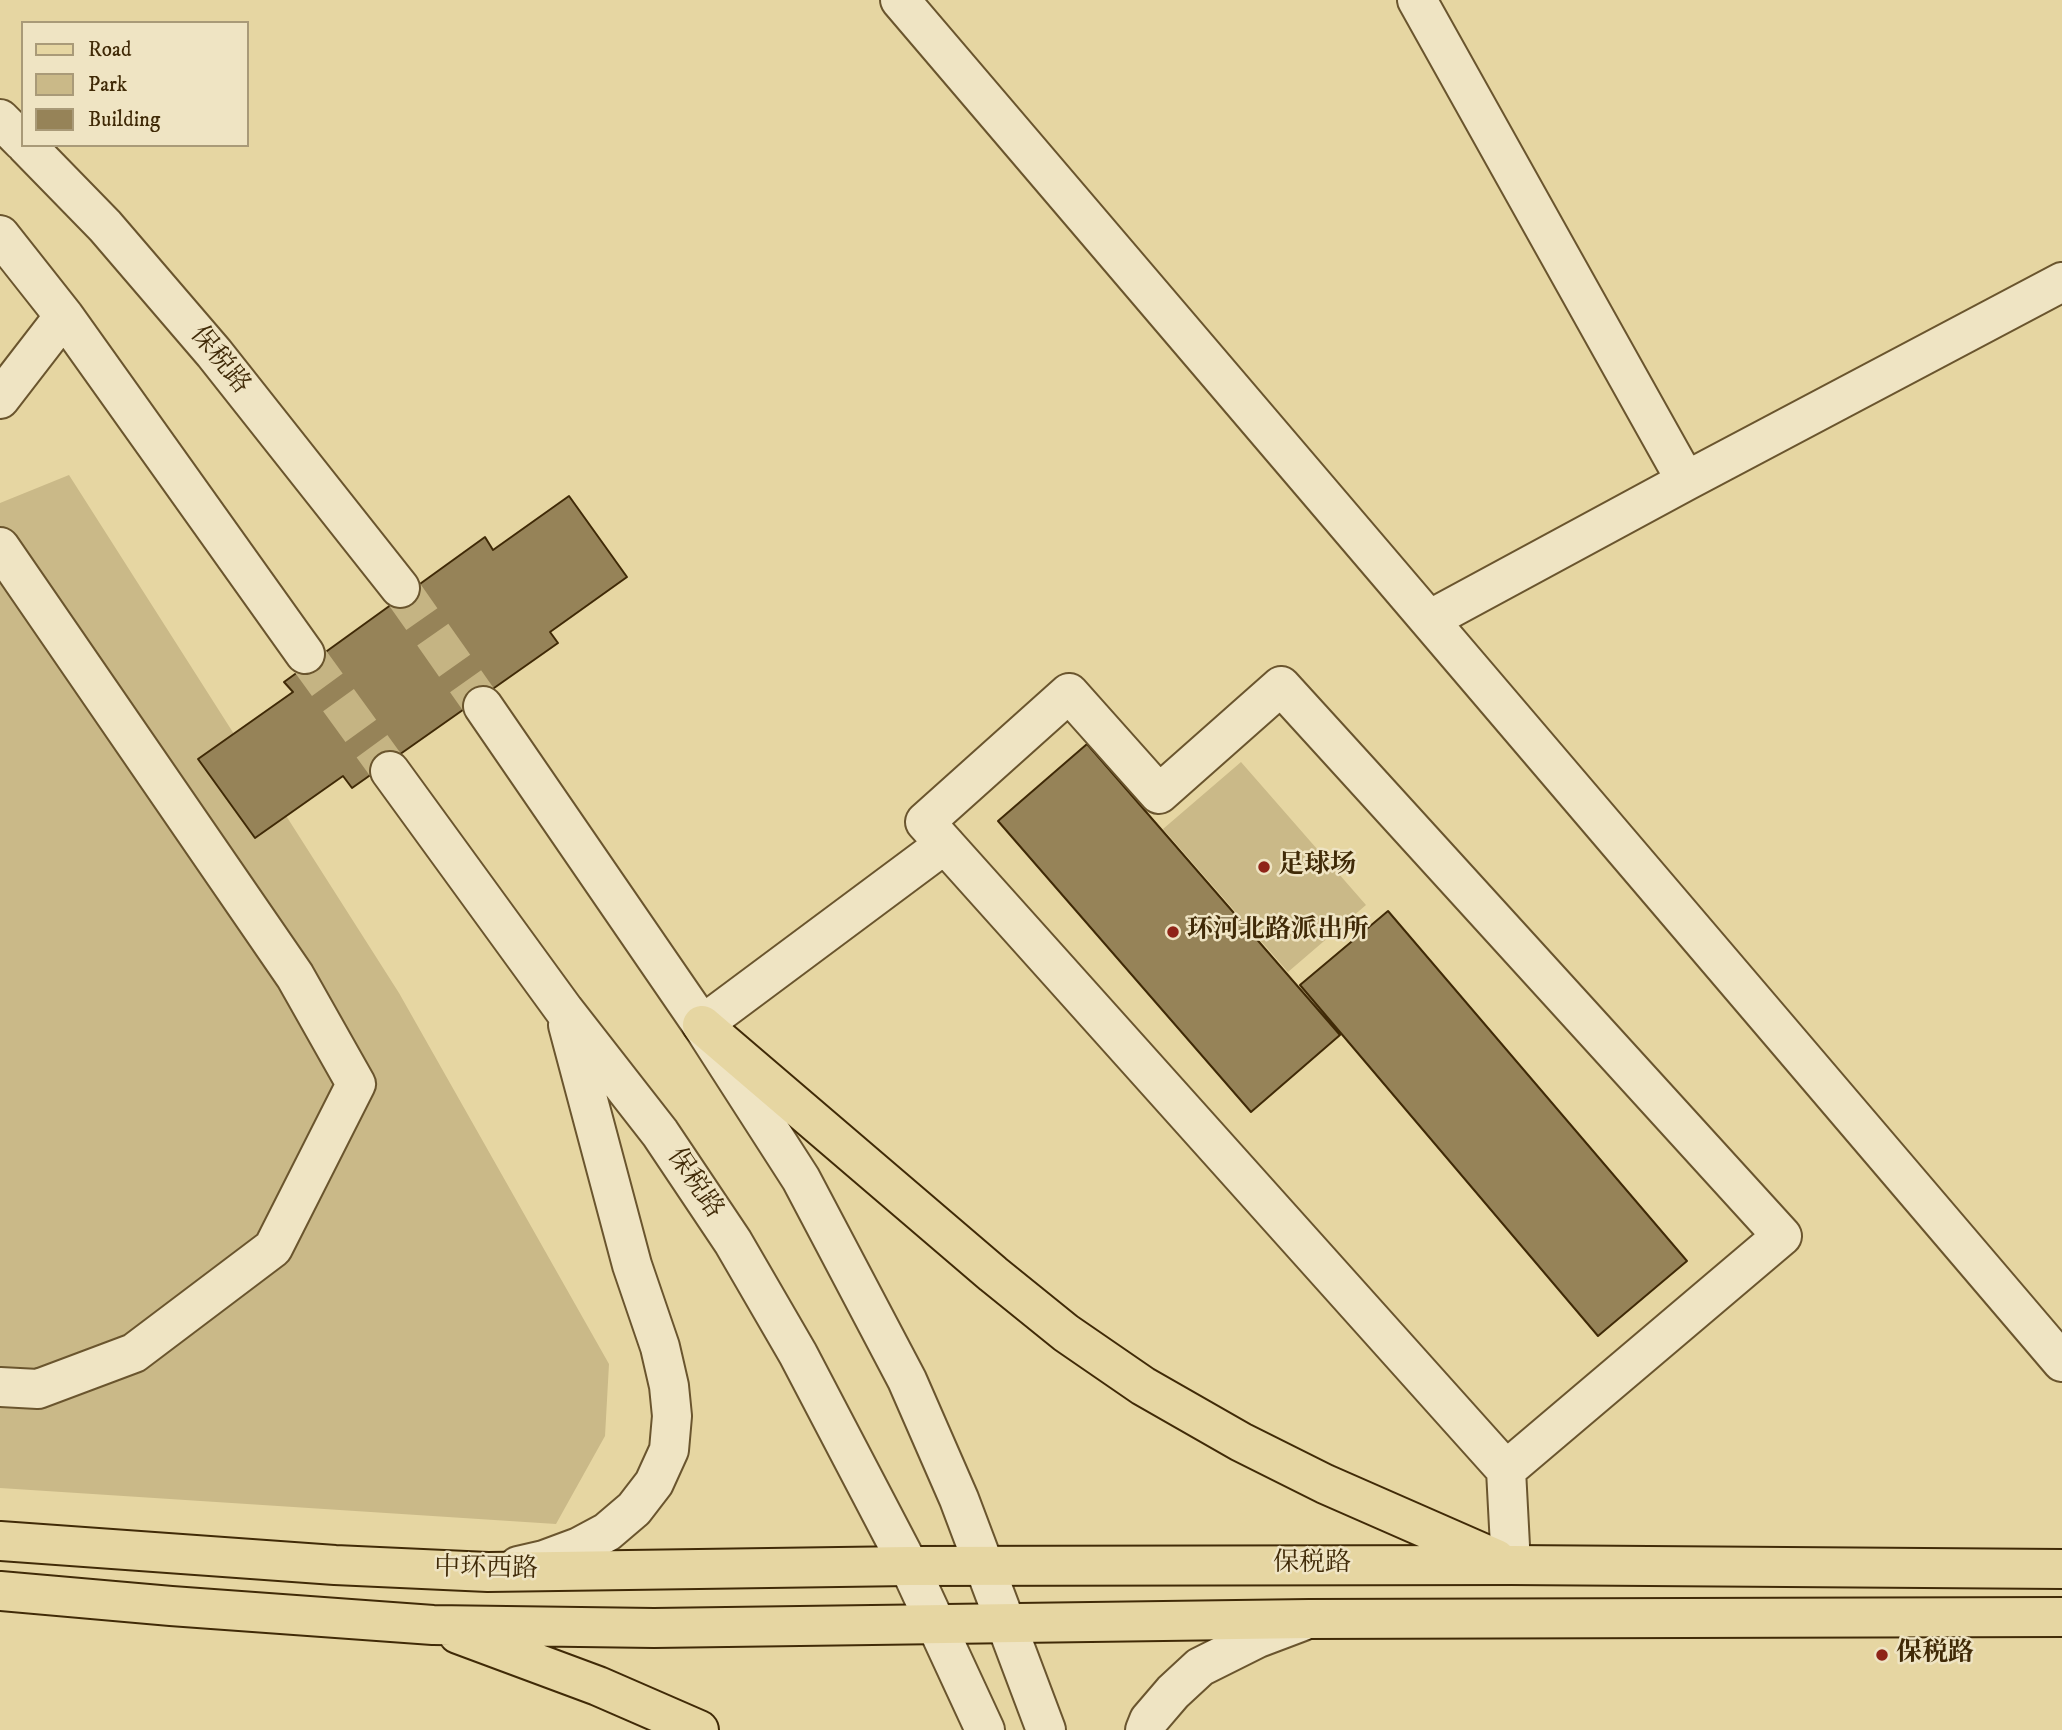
<!DOCTYPE html>
<meta charset="utf-8">
<style>
body{margin:0}
#map{position:relative;width:2062px;height:1730px;overflow:hidden;background:#e6d6a2;font-family:"IM FELL DW Pica",serif}
canvas{display:block}
.legend{position:absolute;left:21px;top:21px;width:228px;height:126px;box-sizing:border-box;background:#efe4c3;border:2px solid #a99a78;margin:0;padding:9px 12px;list-style:none;font-size:21px;color:#402a07}
.legend li{display:flex;align-items:center;gap:14px;height:35px}
.legend b{width:35px;border:2px solid #a99a78}
</style>
<div id="map">
<canvas width="2062" height="1730"></canvas>
<ul class="legend">
<li><b style="height:9px;background:#e6d6a2"></b>Road</li>
<li><b style="height:19px;background:#cab988"></b>Park</li>
<li><b style="height:19px;background:#968358"></b>Building</li>
</ul>
</div>
<script>
const ctx = document.querySelector('canvas').getContext('2d');
ctx.lineJoin = 'round';
function fillPath(path, color) { ctx.fillStyle = color; ctx.fill(path, 'evenodd'); }
const toPath = rows => new Path2D(rows.map(r => 'M' + r).join(''));
function strokePath(path, color, width, dash) { ctx.strokeStyle = color; ctx.lineWidth = width; ctx.lineCap = dash ? 'butt' : 'round'; ctx.setLineDash(dash || []); ctx.stroke(path); }
function write(font, color, halo, rows, align = 'center') {
  ctx.font = font + ' "IM FELL DW Pica","Noto Serif SC",serif'; ctx.lineWidth = 5; ctx.setLineDash([]); ctx.textBaseline = 'middle'; ctx.strokeStyle = halo; ctx.fillStyle = color; for (const [text, x, y, turn = 0] of rows) {
    ctx.save(); ctx.translate(x, y); ctx.rotate((+turn || 0) * Math.PI / 180); ctx.textAlign = isNaN(turn) ? turn : align; if (halo) ctx.strokeText(text, 0, 0); ctx.fillText(text, 0, 0); ctx.restore();
  }
}
fillPath(toPath([
 [69,475,399,993,609,1364,605,1436,556,1524,0,1488,0,503],
 [1241,762,1366,905,1288,972,1163,829]
]), '#cab988');
const building = toPath([
 [569,496,627,577,550,632,558,643,352,788,343,776,255,838,198,759,293,692,284,682,485,537,493,550,569,496],
 [1087,744,1340,1035,1251,1112,998,821,1087,744],
 [1388,911,1687,1261,1598,1336,1300,985,1388,911]
]);
fillPath(building, '#968358');
strokePath(building, '#402a07', 2);
strokePath(toPath([
 [400,588,483,706],
 [305,654,390,771]
]), '#c5b483', 38, [38, 19]);
const minor = toPath([
 [900,0,2062,1362],
 [1417,0,1686,481],
 [0,119,23,142],
 [26,145,105,226,214,353,400,588],
 [0,235,64,316,305,654],
 [0,399,64,316],
 [0,547,295,976,356,1084,273,1248,134,1353,38,1389,0,1387],
 [1429,620,1686,481,2062,282],
 [483,706,702,1025,801,1179,907,1380,959,1499,1046,1730],
 [390,771,564,1010,660,1133,733,1242,798,1354,909,1566,985,1730],
 [702,1025,945,844],
 [1506,1470,925,822,1069,693,1159,794,1281,686,1782,1236,1506,1470,1511,1565],
 [518,1566,544,1560,579,1547,607,1532,634,1509,654,1483,669,1450,672,1416,669,1386,660,1347,632,1265,568,1025],
 [1145,1730,1149,1720,1173,1692,1200,1667,1258,1638,1303,1621]
]);
const major = toPath([
 [702,1025,993,1274,1066,1333,1143,1386,1241,1442,1325,1484,1496,1559],
 [0,1541,335,1565,488,1572,909,1566,1511,1565,2062,1569],
 [0,1591,171,1606,433,1625,654,1628,1309,1619,2062,1617],
 [458,1634,598,1686,699,1730]
]);
strokePath(minor, '#6a552e', 42);
strokePath(major, '#402a07', 42);
strokePath(minor, '#efe4c3', 38);
strokePath(major, '#e6d6a2', 38);
for (const [x, y, r, color] of [
 [1264,867,7,"#8f2418"],
 [1173,932,7,"#8f2418"],
 [1882,1655,7,"#8f2418"]
]) { const dot = new Path2D(); dot.arc(x, y, r, 0, 2 * Math.PI); ctx.fillStyle = color; ctx.fill(dot); strokePath(dot, '#efe4c3', 2.5); }
write('26px', '#402a07', '#efe4c3', [
 ["保税路",219,361,51],
 ["保税路",694,1184,56],
 ["保税路",1312,1565],
 ["中环西路",486,1570,1]
]);
write('bold 26px', '#402a07', '#efe4c3', [
 ["足球场",1278,867],
 ["环河北路派出所",1187,932],
 ["保税路",1896,1655]
], 'left');
</script>
